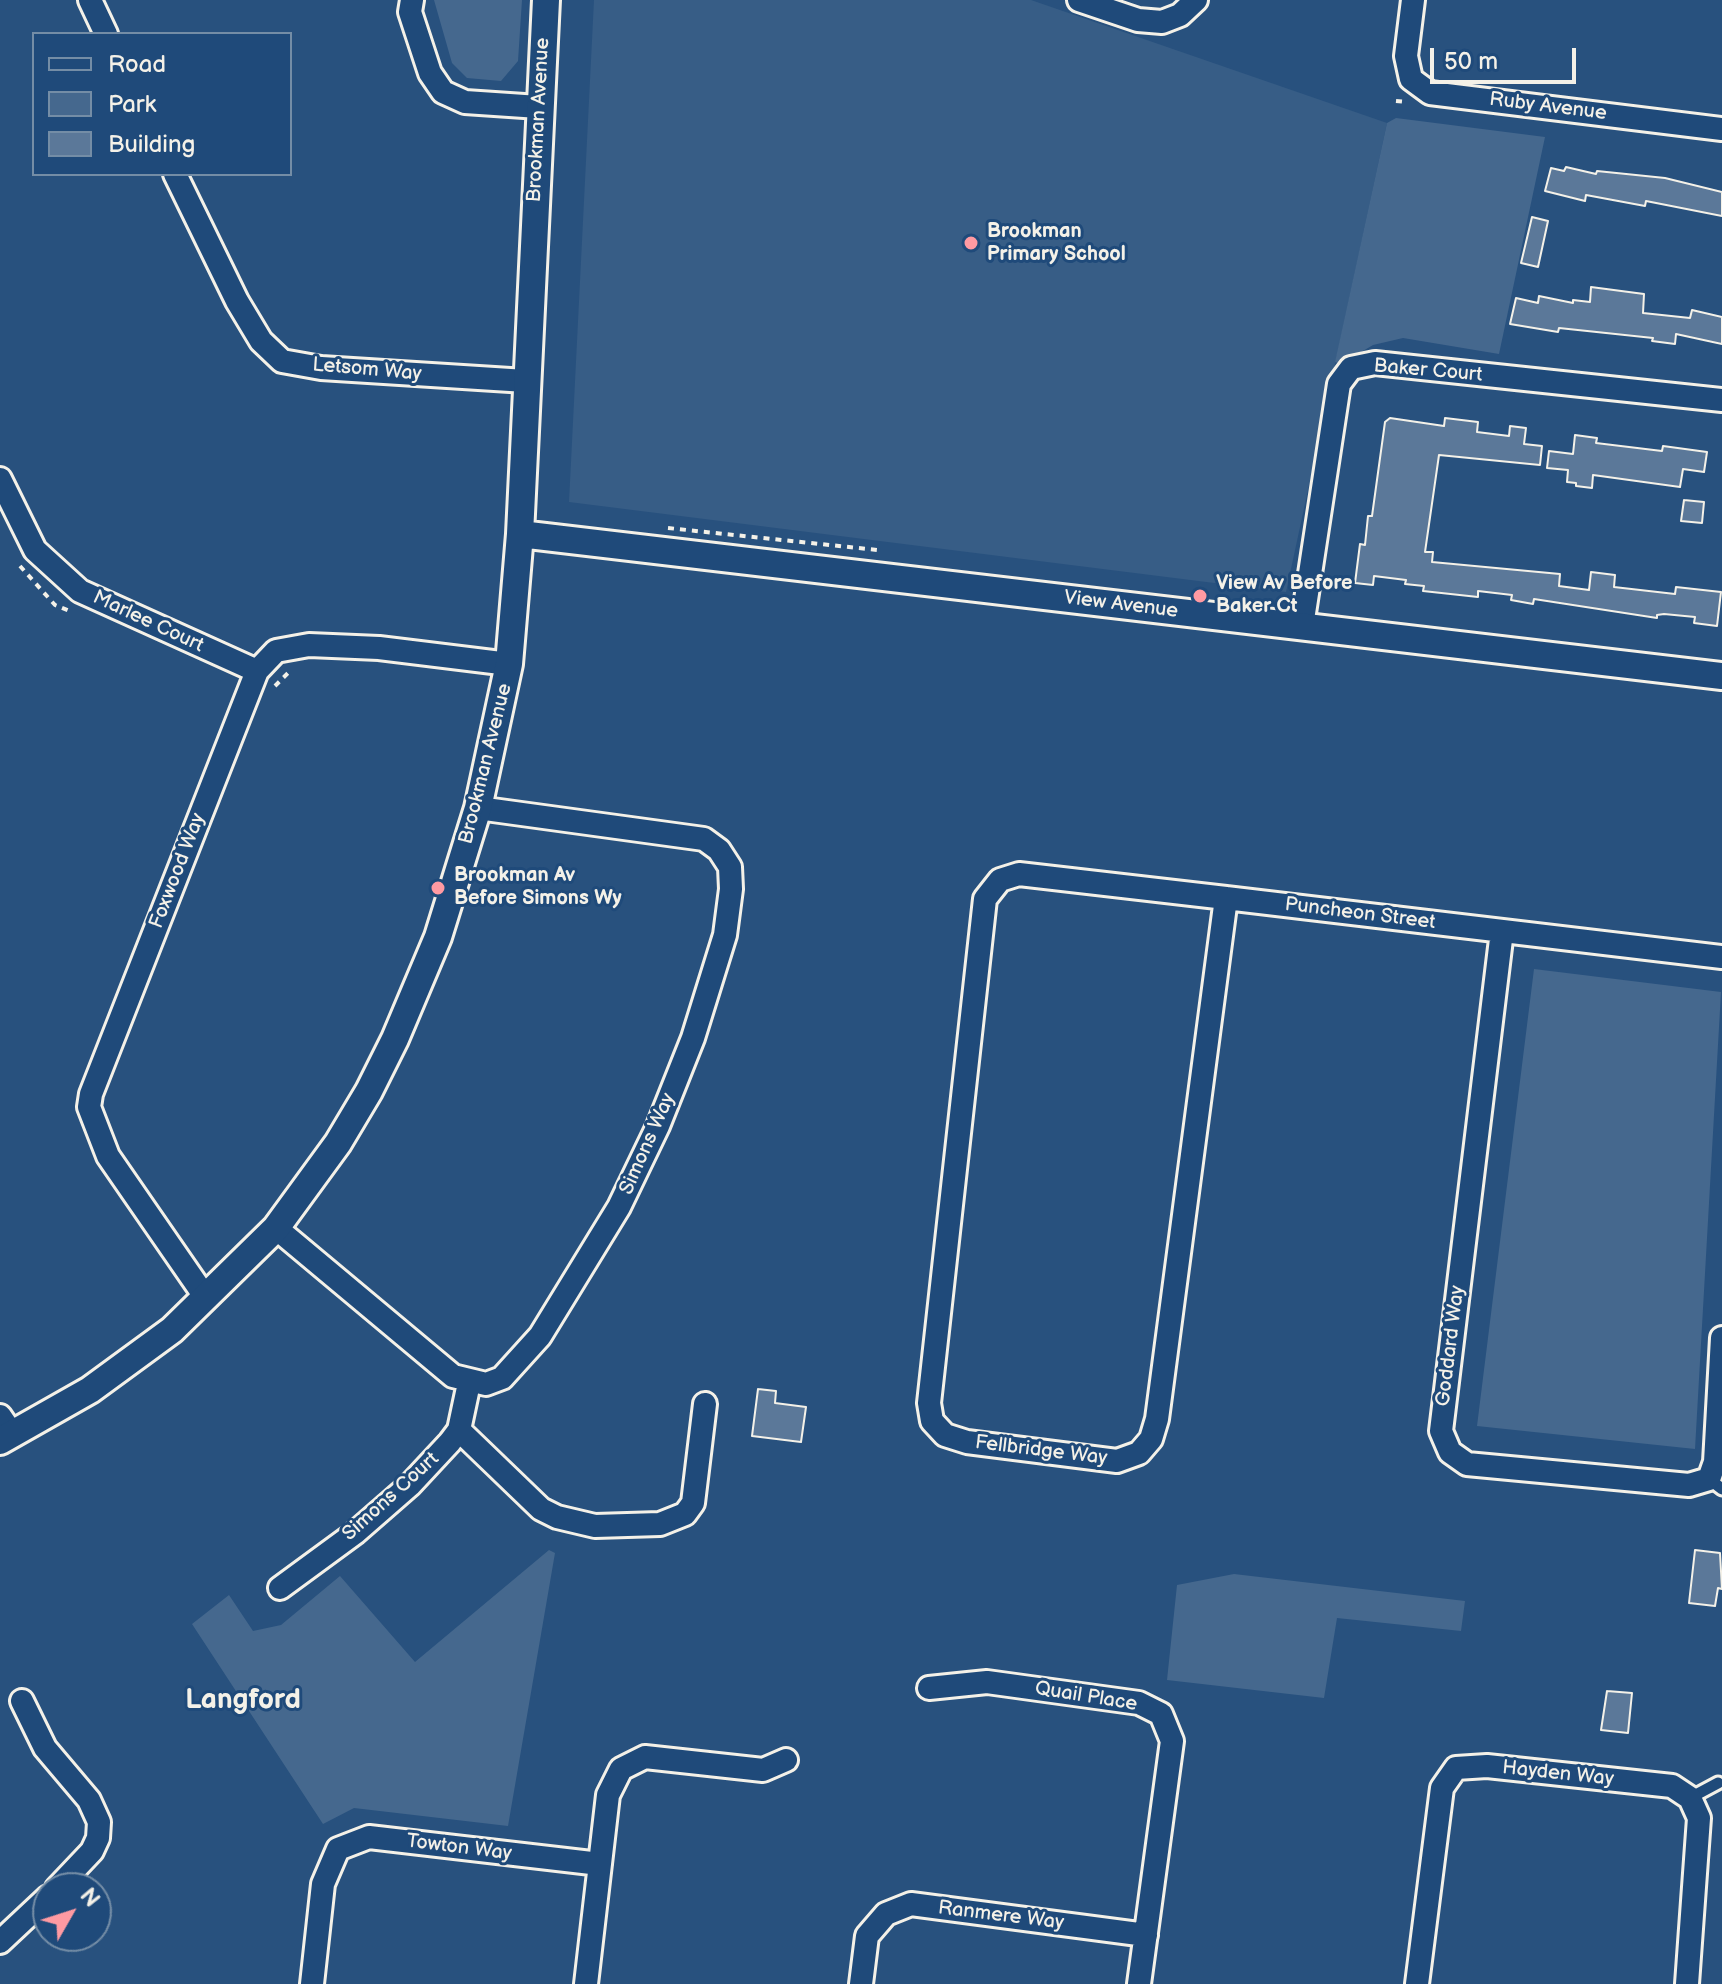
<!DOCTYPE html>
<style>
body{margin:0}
#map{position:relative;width:1722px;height:1984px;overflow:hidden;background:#28517e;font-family:"Balsamiq Sans",sans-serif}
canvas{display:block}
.legend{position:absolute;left:32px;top:32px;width:260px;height:144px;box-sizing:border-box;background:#1f4a7a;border:2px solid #748da6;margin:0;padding:10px 14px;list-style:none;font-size:24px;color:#f4f1e8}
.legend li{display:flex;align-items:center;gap:16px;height:40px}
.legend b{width:40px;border:2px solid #748da6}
.north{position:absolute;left:32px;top:1872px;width:80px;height:80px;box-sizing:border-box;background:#1f4a7a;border:2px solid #748da6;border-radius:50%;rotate:51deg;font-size:22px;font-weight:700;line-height:32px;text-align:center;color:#f4f1e8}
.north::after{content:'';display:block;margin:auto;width:28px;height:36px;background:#ff9aa2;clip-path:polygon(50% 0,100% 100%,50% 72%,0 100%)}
.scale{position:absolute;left:1430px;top:48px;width:146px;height:36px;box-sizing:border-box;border:4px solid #f4f1e8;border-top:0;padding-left:10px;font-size:24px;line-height:28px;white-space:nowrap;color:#f4f1e8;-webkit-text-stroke:6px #1f4a7a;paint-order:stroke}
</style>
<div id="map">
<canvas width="1722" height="1984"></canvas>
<ul class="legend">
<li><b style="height:10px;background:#1f4a7a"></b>Road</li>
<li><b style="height:22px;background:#45688e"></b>Park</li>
<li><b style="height:22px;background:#5b7899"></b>Building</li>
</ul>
<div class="north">N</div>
<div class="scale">50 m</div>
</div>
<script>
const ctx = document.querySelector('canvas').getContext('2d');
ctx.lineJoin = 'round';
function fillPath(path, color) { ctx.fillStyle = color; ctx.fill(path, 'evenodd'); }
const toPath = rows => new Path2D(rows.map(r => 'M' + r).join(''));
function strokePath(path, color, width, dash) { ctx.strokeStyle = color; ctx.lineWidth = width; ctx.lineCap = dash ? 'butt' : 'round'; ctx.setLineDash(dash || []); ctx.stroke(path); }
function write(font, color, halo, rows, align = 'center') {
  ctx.font = font + ' "Balsamiq Sans",sans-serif'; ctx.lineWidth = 6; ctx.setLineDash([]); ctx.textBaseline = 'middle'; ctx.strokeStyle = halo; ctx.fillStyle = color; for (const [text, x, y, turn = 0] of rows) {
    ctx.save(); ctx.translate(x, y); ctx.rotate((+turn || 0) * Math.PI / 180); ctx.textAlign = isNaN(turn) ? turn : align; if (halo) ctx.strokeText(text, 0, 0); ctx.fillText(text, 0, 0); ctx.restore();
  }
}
fillPath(toPath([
 [594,0,1031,0,1387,123,1286,592,569,502]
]), '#375d86');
fillPath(toPath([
 [434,0,522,0,518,61,501,81,467,78,452,63],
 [1396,118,1545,137,1499,354,1403,338,1373,345,1341,364,1335,362,1387,123],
 [1534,969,1721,992,1695,1449,1477,1426],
 [549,1550,555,1553,508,1826,354,1808,323,1824,192,1624,229,1595,253,1631,281,1625,340,1576,415,1662],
 [1234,1574,1465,1601,1461,1631,1337,1618,1324,1698,1167,1680,1177,1585]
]), '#45688e');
const building = toPath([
 [1566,167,1596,174,1597,171,1665,178,1722,192,1722,216,1646,201,1645,206,1586,195,1585,201,1545,191,1551,168,1564,171,1566,167],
 [1532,217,1548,221,1538,267,1521,263,1532,217],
 [1591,287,1644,294,1643,313,1690,318,1692,310,1722,317,1722,344,1676,334,1675,344,1652,341,1653,338,1559,328,1558,332,1510,324,1516,298,1538,303,1539,296,1573,303,1573,300,1590,302,1591,287],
 [1390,418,1444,426,1445,418,1478,422,1477,432,1509,436,1510,426,1526,428,1524,444,1542,446,1540,465,1439,455,1425,552,1433,552,1432,562,1560,574,1559,586,1589,590,1591,572,1615,575,1614,587,1675,594,1676,587,1721,592,1717,626,1694,623,1695,617,1664,614,1657,615,1657,618,1534,599,1533,604,1511,600,1512,595,1478,591,1478,597,1423,591,1424,586,1405,584,1406,580,1374,576,1373,585,1355,583,1360,544,1365,545,1368,516,1372,516,1385,422,1390,418],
 [1575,435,1597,438,1596,443,1662,451,1663,446,1707,452,1704,472,1683,469,1680,487,1593,475,1592,488,1576,486,1576,483,1567,482,1568,470,1547,468,1549,451,1573,454,1575,435],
 [1684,500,1704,502,1702,523,1681,521,1684,500],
 [758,1389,776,1391,775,1403,806,1407,801,1442,752,1436,758,1389],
 [1695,1550,1720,1553,1722,1589,1718,1588,1715,1606,1689,1603,1695,1550],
 [1607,1691,1632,1693,1628,1733,1601,1730,1607,1691]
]);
fillPath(building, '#5b7899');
strokePath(building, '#f4f1e8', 2);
const service = toPath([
 [1709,1479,1722,1489],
 [1690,1798,1718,1783]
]);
const minor = toPath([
 [90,0,106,34],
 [412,0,410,12,430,73,443,92,465,102,539,107],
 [1079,0,1138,20,1162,22,1180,15,1196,0],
 [1413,0,1406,56,1411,79,1430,93,1722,129],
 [175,174,237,301,261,341,282,361,321,368,526,381],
 [0,479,35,550,80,591,257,671],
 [1302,626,1339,384,1351,368,1375,363,1722,400],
 [1226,898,1157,1419,1151,1439,1139,1453,1117,1461,967,1442,945,1435,932,1421,929,1403,985,899,1000,880,1019,874,1226,898,1722,957],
 [1502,931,1441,1431,1450,1452,1467,1464,1689,1485,1709,1479,1715,1462,1722,1338],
 [276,1228,453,1376,486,1384,502,1378,540,1336,619,1207,658,1126,693,1038,725,935,731,889,730,867,719,850,704,839,478,808],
 [206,1298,108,1156,89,1107,91,1094,257,671,276,651,309,645,379,648,509,664],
 [0,1416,13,1435],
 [459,1430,541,1509,557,1517,595,1526,660,1524,685,1514,693,1503,705,1404],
 [280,1588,355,1533,410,1485,450,1442,459,1430,469,1383],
 [929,1688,987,1682,1139,1703,1161,1714,1172,1741,1139,1984],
 [22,1701,45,1748,89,1800,99,1822,98,1838,92,1851,57,1888],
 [0,1942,48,1897],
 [312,1984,323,1884,338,1849,369,1837,600,1864],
 [586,1984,608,1795,621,1769,645,1757,763,1770,786,1760],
 [861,1984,867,1936,886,1914,911,1904,1146,1935],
 [1417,1984,1442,1788,1456,1768,1487,1766,1672,1786,1690,1798,1699,1818,1687,1984]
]);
const tertiary = toPath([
 [520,534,1722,676],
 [0,1441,90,1390,172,1330,276,1228,338,1143,369,1091,395,1039,438,937,478,808,509,664,520,534,546,0]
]);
strokePath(service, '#f4f1e8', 17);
strokePath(minor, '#f4f1e8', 28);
strokePath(tertiary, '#f4f1e8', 32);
strokePath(toPath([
 [1396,101,1406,102],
 [668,528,877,550,880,554],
 [20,566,55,605,72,612],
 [275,686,291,670]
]), '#f4f1e8', 4, [6, 6]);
strokePath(service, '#1f4a7a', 11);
strokePath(minor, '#1f4a7a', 22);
strokePath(tertiary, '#1f4a7a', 26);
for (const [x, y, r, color] of [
 [971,243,8,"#ff9aa2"],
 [1200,596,8,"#ff9aa2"],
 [438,888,8,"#ff9aa2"]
]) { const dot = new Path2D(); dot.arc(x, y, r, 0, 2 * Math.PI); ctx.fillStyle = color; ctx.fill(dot); strokePath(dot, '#1f4a7a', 3); }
write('20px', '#f4f1e8', '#1f4a7a', [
 ["Ruby Avenue",1548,107,7],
 ["Brookman Avenue",539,120,-87],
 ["Letsom Way",367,370,5],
 ["Baker Court",1428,371,5],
 ["View Avenue",1121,605,7],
 ["Marlee Court",148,622,25],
 ["Brookman Avenue",486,764,-76],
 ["Foxwood Way",178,871,-69],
 ["Puncheon Street",1360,914,7],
 ["Simons Way",648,1144,-66],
 ["Goddard Way",1451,1346,-83],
 ["Fellbridge Way",1041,1451,7],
 ["Simons Court",391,1497,-42],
 ["Quail Place",1086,1697,9],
 ["Hayden Way",1558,1774,6],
 ["Towton Way",459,1848,7],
 ["Ranmere Way",1001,1916,7]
]);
write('bold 20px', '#f4f1e8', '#1f4a7a', [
 ["Brookman",987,232],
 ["Primary School",987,255],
 ["View Av Before",1216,584],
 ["Baker Ct",1216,607],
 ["Brookman Av",454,876],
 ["Before Simons Wy",454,899]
], 'left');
write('bold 28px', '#f4f1e8', '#1f4a7a', [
 ["Langford",243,1701]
]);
</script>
